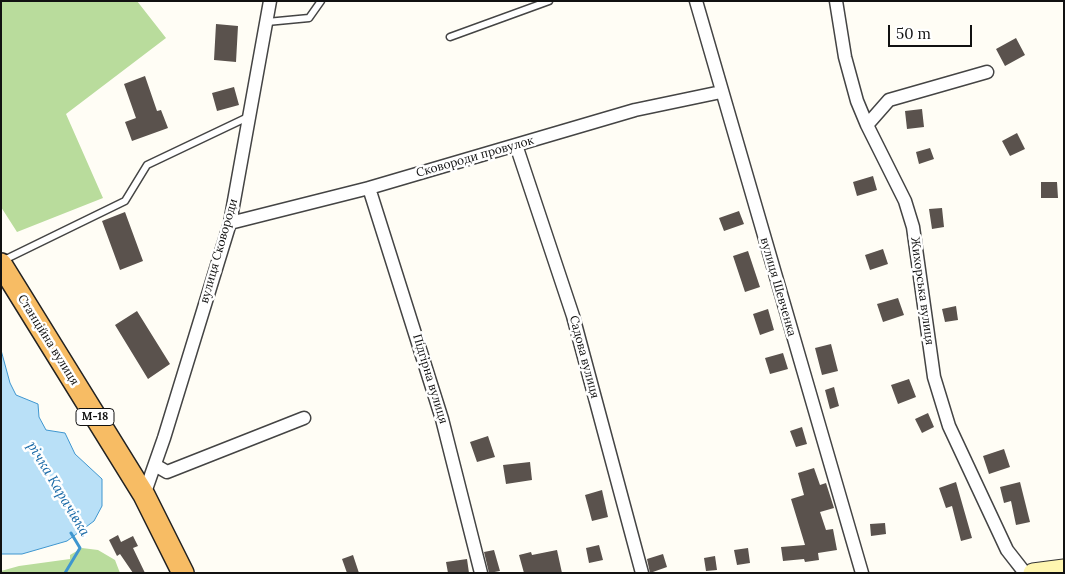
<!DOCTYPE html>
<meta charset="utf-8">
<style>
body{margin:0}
#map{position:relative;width:1065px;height:574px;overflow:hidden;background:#fffdf5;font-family:Lora,serif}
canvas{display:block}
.frame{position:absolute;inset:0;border:2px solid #111;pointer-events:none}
.scale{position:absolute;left:888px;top:25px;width:84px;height:22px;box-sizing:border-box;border:2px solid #111;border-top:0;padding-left:6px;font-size:15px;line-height:18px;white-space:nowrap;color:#111;-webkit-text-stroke:4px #fff;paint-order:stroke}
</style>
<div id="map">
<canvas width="1065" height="574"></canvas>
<div class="frame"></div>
<div class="scale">50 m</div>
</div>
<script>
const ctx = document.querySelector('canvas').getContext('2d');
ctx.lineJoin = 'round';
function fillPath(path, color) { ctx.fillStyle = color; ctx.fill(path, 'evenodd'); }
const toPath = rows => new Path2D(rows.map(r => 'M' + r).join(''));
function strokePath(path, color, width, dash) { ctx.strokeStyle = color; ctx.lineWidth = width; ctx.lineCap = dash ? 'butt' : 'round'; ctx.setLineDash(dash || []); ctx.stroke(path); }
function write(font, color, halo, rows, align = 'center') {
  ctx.font = font + ' Lora,serif'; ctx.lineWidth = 5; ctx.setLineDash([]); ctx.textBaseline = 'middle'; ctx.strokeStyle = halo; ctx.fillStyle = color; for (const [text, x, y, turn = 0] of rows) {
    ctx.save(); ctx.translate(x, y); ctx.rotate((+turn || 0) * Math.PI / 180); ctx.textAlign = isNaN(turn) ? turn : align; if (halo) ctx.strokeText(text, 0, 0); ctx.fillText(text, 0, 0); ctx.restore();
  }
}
fillPath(toPath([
 [1,1,137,1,166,38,66,114,103,198,17,232,1,207],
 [82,548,98,550,115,560,120,573,1,573,1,571,19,566,70,559,70,555]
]), '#b9dc9c');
const water = toPath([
 [1,350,10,383,16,395,38,404,39,417,46,430,65,433,75,454,102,479,102,506,94,521,67,541,22,554,1,554,1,350]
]);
fillPath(water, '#b9e0f7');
strokePath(water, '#3f96cf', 1);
strokePath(toPath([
 [65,573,80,548,71,533]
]), '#3f96cf', 3);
fillPath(toPath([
 [216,24,238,26,236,62,214,60],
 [1016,38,1025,55,1005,66,996,49],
 [145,76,157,111,161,110,168,128,132,141,125,122,136,118,124,84],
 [234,87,239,105,217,111,212,93],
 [922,109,924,127,907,129,905,111],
 [1017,133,1025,149,1010,156,1002,141],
 [930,148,934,159,919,164,916,152],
 [873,176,877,190,857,196,853,182],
 [1041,182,1057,182,1058,198,1041,198],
 [942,208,944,227,932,229,929,209],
 [739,211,744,224,724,231,719,218],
 [125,212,143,261,120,270,102,221],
 [883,249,888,264,870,270,865,255],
 [748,251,760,287,745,292,733,256],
 [898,298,904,315,883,322,877,304],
 [956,306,958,320,945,322,942,309],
 [768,309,774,330,760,335,753,314],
 [137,311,170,364,148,379,115,325],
 [831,344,838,371,822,375,815,348],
 [783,353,788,369,770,374,765,358],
 [909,379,916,397,898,404,891,385],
 [834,387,839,406,830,409,825,390],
 [928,413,934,427,922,433,915,419],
 [802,427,807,444,796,447,790,431],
 [488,436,495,457,477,462,470,442],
 [1004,449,1010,467,989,474,983,456],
 [530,462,532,480,506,484,503,465],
 [814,468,820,485,826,483,834,508,820,512,826,530,833,529,837,550,818,553,819,560,805,562,804,559,783,561,781,547,805,545,791,499,804,495,798,473],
 [956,482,972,538,961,541,952,506,946,508,939,488],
 [1020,482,1030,522,1016,525,1011,501,1004,503,1000,487],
 [602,490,608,517,592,521,585,495],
 [885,523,886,534,871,536,870,524],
 [118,535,121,542,133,536,138,546,133,548,145,573,133,573,120,554,117,556,109,540],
 [599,545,603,560,589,563,586,548],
 [748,548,750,563,737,565,734,550],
 [494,550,500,571,489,573,484,552],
 [557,550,562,573,524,573,519,555,531,552,532,555],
 [663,554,667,567,650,573,647,559],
 [353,555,359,573,347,573,342,559],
 [715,556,717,570,706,571,704,558],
 [467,559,469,573,448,573,446,562]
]), '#5a524d');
const service = toPath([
 [267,22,309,18,321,1],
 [450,37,549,1],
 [2,261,125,201,147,165,250,116]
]);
const minor = toPath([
 [696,1,862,573],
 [836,1,845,57,857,101,867,125,905,201,913,227,934,377,949,426,1007,550,1025,573],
 [867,125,889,100,987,72],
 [516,145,573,316,642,573],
 [369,188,442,419,481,573],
 [230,223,369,188,635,110,721,92],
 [155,465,167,472,304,418],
 [144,495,164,438,230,223,270,1]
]);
const secondary = toPath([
 [1033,573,1064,569]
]);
const trunk = toPath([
 [1,264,144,495,183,573]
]);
strokePath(service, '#444', 9);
strokePath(minor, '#444', 15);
strokePath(secondary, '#333', 21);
strokePath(trunk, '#222', 24);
strokePath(service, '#fff', 6);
strokePath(minor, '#fff', 12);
strokePath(secondary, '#fff6b0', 19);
strokePath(trunk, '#f7bc64', 21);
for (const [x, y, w] of [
 [95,417,38]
]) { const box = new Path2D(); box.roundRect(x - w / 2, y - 8.5, w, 17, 4); ctx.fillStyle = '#fff'; ctx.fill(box); strokePath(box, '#111', 1); }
write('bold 11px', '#111', null, [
 ["М-18",95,417]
]);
write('12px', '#111', '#fff', [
 ["Сковороди провулок",475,157,-16],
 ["вулиця Сковороди",219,251,-74],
 ["вулиця Шевченка",778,287,74],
 ["Жихорська вулиця",922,291,82],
 ["Станційна вулиця",48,340,58],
 ["Садова вулиця",584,357,75],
 ["Підгірна вулиця",430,379,73]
]);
write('italic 14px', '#1768a6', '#fff', [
 ["річка Карачівка",58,489,59]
]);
</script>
